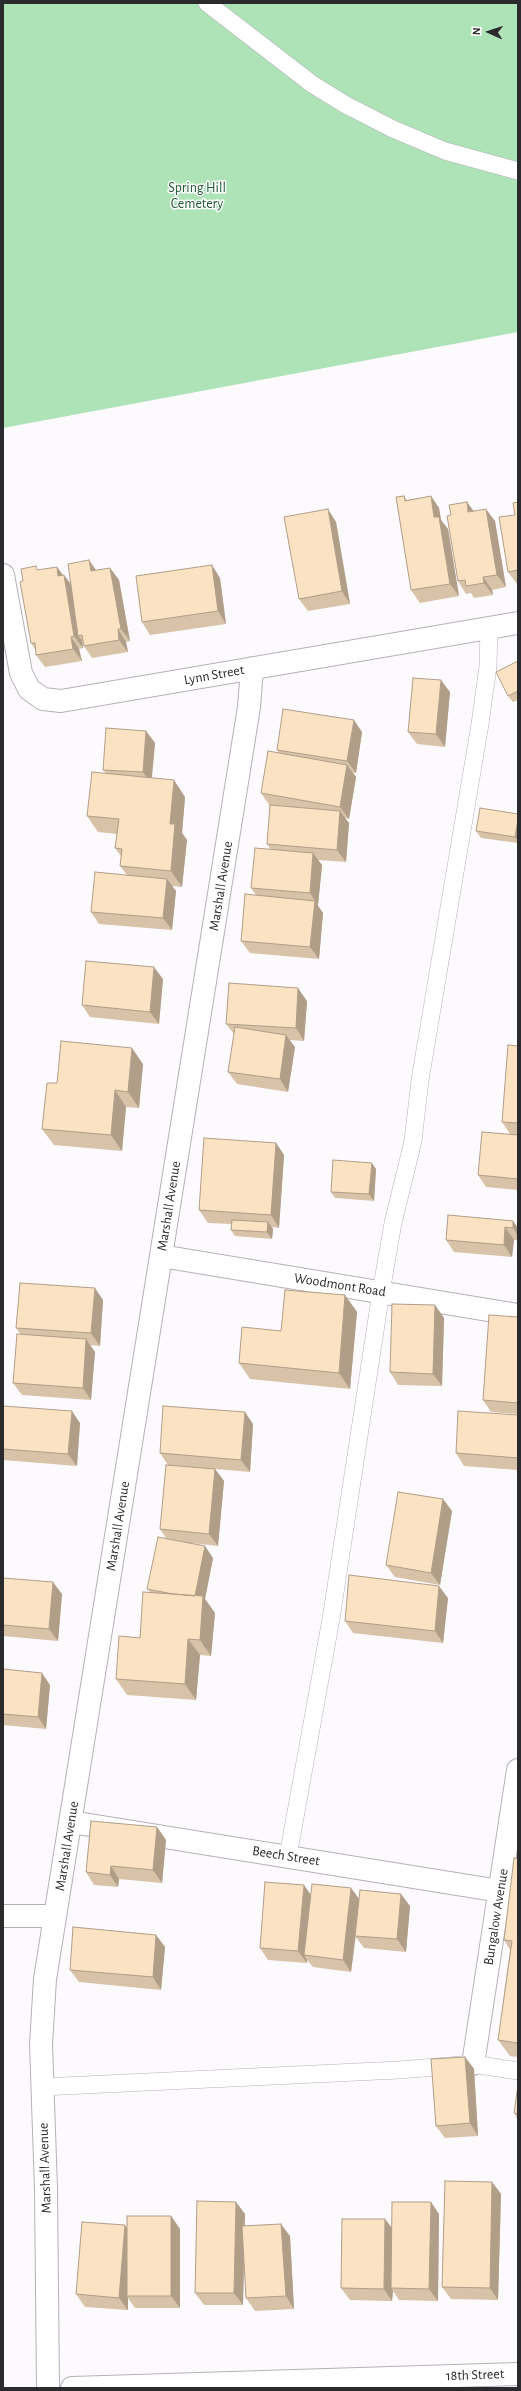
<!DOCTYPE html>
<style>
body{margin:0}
#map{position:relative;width:521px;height:2391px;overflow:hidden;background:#fdfafe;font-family:"Alegreya Sans",sans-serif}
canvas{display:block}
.frame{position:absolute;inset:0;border:4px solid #2b2a2c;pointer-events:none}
.north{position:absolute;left:469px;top:12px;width:40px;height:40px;-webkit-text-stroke:3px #fff;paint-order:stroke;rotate:273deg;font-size:11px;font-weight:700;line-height:16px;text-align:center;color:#2b2a2c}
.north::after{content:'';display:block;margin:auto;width:14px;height:18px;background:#2b2a2c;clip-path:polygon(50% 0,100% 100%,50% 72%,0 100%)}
</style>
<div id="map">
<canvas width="521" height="2391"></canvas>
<div class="frame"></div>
<div class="north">N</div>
</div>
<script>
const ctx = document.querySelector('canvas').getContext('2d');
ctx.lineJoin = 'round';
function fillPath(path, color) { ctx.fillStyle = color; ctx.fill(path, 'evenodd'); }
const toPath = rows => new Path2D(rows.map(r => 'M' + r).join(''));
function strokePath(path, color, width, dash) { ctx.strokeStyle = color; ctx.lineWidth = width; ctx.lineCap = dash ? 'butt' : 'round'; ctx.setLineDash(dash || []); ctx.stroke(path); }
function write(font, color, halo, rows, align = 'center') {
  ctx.font = font + ' "Alegreya Sans",sans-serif'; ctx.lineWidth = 3; ctx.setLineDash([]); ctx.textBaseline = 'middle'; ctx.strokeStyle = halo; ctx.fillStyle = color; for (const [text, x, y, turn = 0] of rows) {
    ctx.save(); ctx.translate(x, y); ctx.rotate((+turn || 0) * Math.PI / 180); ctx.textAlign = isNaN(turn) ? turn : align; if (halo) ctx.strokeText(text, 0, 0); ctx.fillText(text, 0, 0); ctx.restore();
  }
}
fillPath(toPath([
 [3,3,518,3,518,332,3,428]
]), '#ade3b6');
const lane = toPath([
 [207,3,312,84,346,105,393,129,445,151,518,171],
 [288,1856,331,1619,381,1292,393,1223,413,1141,420,1080,480,724,488,666,489,628],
 [42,2087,399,2070,473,2064,518,2071]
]);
const street = toPath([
 [3,575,21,673,29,689,43,699,61,701,518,623],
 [161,1256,518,1315],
 [71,1822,500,1891],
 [3,1916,55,1916],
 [473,2064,518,1770],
 [48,2388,46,2189,41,2044,45,1979,249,707,252,668],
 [72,2388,518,2374]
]);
strokePath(lane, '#b5b1b7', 18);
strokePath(street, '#b5b1b7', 24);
strokePath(lane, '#fff', 17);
strokePath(street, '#fff', 22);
fillPath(toPath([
 [404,496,407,500,431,496,439,508,441,520,448,529,459,596,420,603,411,590],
 [518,502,518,584,517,584,508,572,515,515],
 [474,511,495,521,506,587,492,590,493,595,474,598,471,593,466,594,458,581],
 [336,522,350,604,308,611,299,599],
 [57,567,63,575,71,584,96,570,110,568,119,580,130,641,126,642,128,652,92,658,84,646,82,640,83,648,79,649,82,661,45,667,36,655,36,651,31,643,23,581,39,570],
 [220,578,226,624,150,635,142,622],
 [518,661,518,700,513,702,508,696],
 [450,692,445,747,417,744,408,732],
 [146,731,155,743,152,778,185,797,182,833,187,840,182,887,172,886,176,891,172,930,99,924,91,912,127,875,120,866,121,856,115,848,117,834,98,832,87,816,106,773,103,770],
 [362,732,356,773,353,773,356,777,349,819,345,818,349,823,346,862,318,860,322,865,318,905,317,905,323,913,319,959,250,953,241,941,256,895,251,888,271,850,267,844,270,806,261,793,279,753,277,750],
 [518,814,518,843,481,838,476,831],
 [163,979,159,1024,90,1017,82,1005],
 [307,1001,304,1041,289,1040,295,1047,288,1092,237,1084,228,1072,234,1034,226,1024],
 [518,1046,518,1190,486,1187,478,1175,510,1134,502,1122],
 [143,1064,139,1108,126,1107,122,1151,54,1145,42,1129,57,1083],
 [276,1143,284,1155,279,1228,271,1227,273,1229,272,1239,235,1236,231,1230,231,1224,208,1223,199,1210],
 [376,1169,374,1201,335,1198,331,1192],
 [513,1221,518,1228,518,1240,514,1240,512,1257,454,1252,446,1240],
 [345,1295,357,1312,350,1389,250,1379,239,1363,281,1331],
 [103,1300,100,1346,90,1345,95,1352,91,1400,22,1395,13,1383,21,1335,16,1328],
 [435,1305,444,1318,442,1386,398,1385,390,1372],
 [518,1317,518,1414,491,1412,483,1400],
 [3,1406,80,1423,77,1466,3,1460],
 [518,1415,518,1470,464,1466,456,1453],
 [253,1424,250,1472,215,1469,224,1481,218,1546,191,1543,213,1558,205,1599,215,1613,211,1656,200,1655,196,1700,127,1695,116,1679,140,1638,150,1592,147,1589,166,1538,160,1529,168,1465,160,1453],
 [443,1499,452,1511,440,1585,395,1577,386,1565],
 [3,1578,62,1594,58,1641,3,1636],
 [448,1598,443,1643,353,1633,345,1621],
 [3,1669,50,1685,46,1729,3,1725],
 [157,1827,166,1840,162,1883,119,1879,118,1887,94,1885,86,1872],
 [518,1858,518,2057,510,2056,498,2040,510,1950,504,1940],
 [311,1895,359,1899,410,1906,406,1952,364,1948,355,1936,356,1935,351,1972,313,1967,307,1960,307,1963,268,1960,260,1948],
 [156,1935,165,1947,161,1990,79,1982,70,1970],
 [465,2057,474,2069,478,2136,445,2138,436,2126],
 [514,2113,518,2114,518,2120],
 [492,2182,501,2194,498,2300,451,2299,442,2287],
 [236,2202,245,2214,244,2226,290,2236,294,2309,255,2311,246,2298,244,2254,243,2305,204,2305,195,2293],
 [439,2214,438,2301,399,2300,393,2291,392,2301,350,2300,341,2288,385,2219,392,2228],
 [171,2216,180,2229,180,2308,135,2308,128,2298,128,2310,85,2307,76,2294,127,2229]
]), '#d8c2a8');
fillPath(toPath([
 [431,496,439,508,441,520,448,529,459,596,450,584,434,517],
 [467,502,476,514,468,512],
 [328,509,336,522,350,604,342,591],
 [486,509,495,521,506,587,497,575],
 [89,560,98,573,91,571],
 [212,565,220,578,226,624,218,611],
 [57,567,65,578,64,575,73,587,78,636,82,640,83,648,74,636,58,576],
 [110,568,119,580,130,641,121,629],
 [483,577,492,590,493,595,484,583],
 [118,629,126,642,128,652,119,640],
 [71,637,79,649,82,661,73,649],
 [441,680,450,692,445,747,436,734],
 [354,720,362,732,356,773,347,761],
 [146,731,155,743,151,784,143,772],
 [347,765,356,777,349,819,340,807],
 [174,780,185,797,182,833,187,840,182,887,171,871,170,824],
 [340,811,349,823,346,862,337,850],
 [518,819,518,841,515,837],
 [313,853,322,865,318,905,310,893],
 [167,879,176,891,172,930,163,918],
 [315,901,323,913,319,959,310,947],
 [154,967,163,979,159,1024,150,1012],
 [298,988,307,1001,304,1041,296,1028],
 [286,1035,295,1047,288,1092,280,1079],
 [132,1048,143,1064,139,1108,128,1092],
 [115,1090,126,1107,122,1151,111,1135],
 [276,1143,284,1155,279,1228,271,1215],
 [372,1163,376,1169,374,1201,369,1194],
 [513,1221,518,1228,518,1236,513,1228],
 [268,1222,273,1229,272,1239,267,1232],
 [505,1227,514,1240,512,1257,504,1245],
 [95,1288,103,1300,100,1346,91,1333],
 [345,1295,357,1312,350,1389,339,1373],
 [435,1305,444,1318,442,1386,433,1374],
 [86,1339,95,1352,91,1400,83,1388],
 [72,1411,80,1423,77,1466,68,1454],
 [245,1412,253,1424,250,1472,241,1460],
 [215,1469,224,1481,218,1546,209,1534],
 [443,1499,452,1511,440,1585,431,1573],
 [205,1546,213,1558,205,1599,215,1613,211,1656,200,1640,194,1598],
 [53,1582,62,1594,58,1641,49,1629],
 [439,1586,448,1598,443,1643,435,1631],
 [188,1639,200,1655,196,1700,185,1684],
 [42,1673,50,1685,46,1729,38,1717],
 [157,1827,166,1840,162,1883,153,1870],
 [111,1866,119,1879,118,1887,110,1875],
 [304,1885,313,1898,304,1955,307,1960,307,1963,298,1951],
 [351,1888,360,1900,351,1972,343,1960],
 [401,1894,410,1906,406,1952,397,1939],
 [156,1935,165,1947,161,1990,153,1977],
 [465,2057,474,2069,478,2136,470,2123],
 [492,2182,501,2194,498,2300,490,2288],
 [236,2202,245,2214,243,2305,234,2293],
 [431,2202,439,2214,438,2301,429,2289],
 [171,2216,180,2229,180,2308,171,2296],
 [385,2219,394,2231,391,2288,393,2291,392,2301,384,2289],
 [281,2224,290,2236,294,2309,286,2296],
 [125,2225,133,2237,127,2296,128,2298,128,2310,119,2298]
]), '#b09e88');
const building = toPath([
 [404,496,405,501,431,496,434,517,439,517,450,584,411,590,396,497,404,496],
 [467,502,468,512,486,509,497,575,483,577,484,583,466,586,465,580,458,581,447,516,451,515,449,505,467,502],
 [518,502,518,570,508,572,499,517,515,515,513,503,518,502],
 [328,509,342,591,299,599,284,517,328,509],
 [89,560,91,571,110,568,121,629,118,629,119,640,84,646,82,635,78,636,68,564,89,560],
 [212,565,218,611,142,622,136,576,212,565],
 [36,566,37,570,57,567,58,576,64,575,74,636,71,637,73,649,36,655,35,643,31,643,20,582,23,581,21,569,36,566],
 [518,661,518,691,508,696,496,672,518,661],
 [413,678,441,680,436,734,408,732,413,678],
 [283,709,354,720,347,761,277,750,283,709],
 [106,728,146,731,143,772,103,770,106,728],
 [268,751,347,765,340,807,261,793,268,751],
 [92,772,174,780,170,824,175,824,171,871,120,866,122,849,115,848,119,819,87,816,92,772],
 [270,805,340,811,337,850,267,844,270,805],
 [480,808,518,814,518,819,515,837,476,831,480,808],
 [255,848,313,853,310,893,251,888,255,848],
 [95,872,167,879,163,918,91,912,95,872],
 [245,894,315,901,310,947,241,941,245,894],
 [86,961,154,967,150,1012,82,1005,86,961],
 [229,983,298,988,296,1028,226,1024,229,983],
 [235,1027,286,1035,280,1079,228,1072,235,1027],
 [61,1041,132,1048,128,1092,115,1090,111,1135,42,1129,47,1083,57,1083,61,1041],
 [508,1045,518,1046,518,1123,502,1122,508,1045],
 [482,1132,518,1135,518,1179,478,1175,482,1132],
 [204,1138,276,1143,271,1215,199,1210,204,1138],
 [333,1160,372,1163,369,1194,331,1192,333,1160],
 [448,1215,513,1221,513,1228,505,1227,504,1245,446,1240,448,1215],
 [232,1220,268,1222,267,1232,231,1230,232,1220],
 [20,1283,95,1288,91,1333,16,1328,20,1283],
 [285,1290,345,1295,339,1373,239,1363,242,1327,281,1331,285,1290],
 [392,1304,435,1305,433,1374,390,1372,392,1304],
 [489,1315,518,1317,518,1403,483,1400,489,1315],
 [17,1334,86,1339,83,1388,13,1383,17,1334],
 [3,1406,72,1411,68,1454,3,1449,3,1406],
 [163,1406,245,1412,241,1460,160,1453,163,1406],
 [458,1411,518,1415,518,1458,456,1453,458,1411],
 [166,1465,215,1469,209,1534,160,1529,166,1465],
 [398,1492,443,1499,431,1573,386,1565,398,1492],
 [158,1537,205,1546,195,1596,173,1594,147,1589,158,1537],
 [349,1575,439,1586,435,1631,345,1621,349,1575],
 [3,1578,53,1582,49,1629,3,1625,3,1578],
 [143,1592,203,1596,200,1640,188,1639,185,1684,116,1679,119,1636,140,1638,143,1592],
 [3,1669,42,1673,38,1717,3,1714,3,1669],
 [91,1821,157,1827,153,1870,111,1866,110,1875,86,1872,91,1821],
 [514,1858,518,1858,518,2043,498,2040,512,1941,504,1940,514,1858],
 [265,1882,304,1885,298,1951,260,1948,265,1882],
 [312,1884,351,1888,343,1960,304,1955,312,1884],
 [360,1890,401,1894,397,1939,355,1936,360,1890],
 [73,1927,156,1935,153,1977,70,1970,73,1927],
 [465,2057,470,2123,436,2126,431,2059,465,2057],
 [518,2085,518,2114,514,2113,518,2085],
 [445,2181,492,2182,490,2288,442,2287,445,2181],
 [197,2201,236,2202,234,2293,195,2293,197,2201],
 [392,2202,431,2202,429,2289,391,2288,392,2202],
 [127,2216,171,2216,171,2296,127,2296,127,2216],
 [342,2219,385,2219,384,2289,341,2288,342,2219],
 [82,2222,125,2225,119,2298,76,2294,82,2222],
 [281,2224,286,2296,246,2298,242,2226,281,2224]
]);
fillPath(building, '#fbe2c3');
strokePath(building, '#b09e88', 1);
write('14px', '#1e582d', '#fff', [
 ["Spring Hill",197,188],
 ["Cemetery",197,204]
]);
write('14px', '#2b2a2c', '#fff', [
 ["Lynn Street",214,675,-10],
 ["Marshall Avenue",221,886,-81],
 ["Marshall Avenue",169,1206,-81],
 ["Woodmont Road",340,1285,9],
 ["Marshall Avenue",118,1526,-81],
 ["Marshall Avenue",67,1846,-81],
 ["Beech Street",286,1856,9],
 ["Bungalow Avenue",496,1917,-81],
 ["Marshall Avenue",45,2168,-92],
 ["18th Street",475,2375,-2]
]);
</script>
